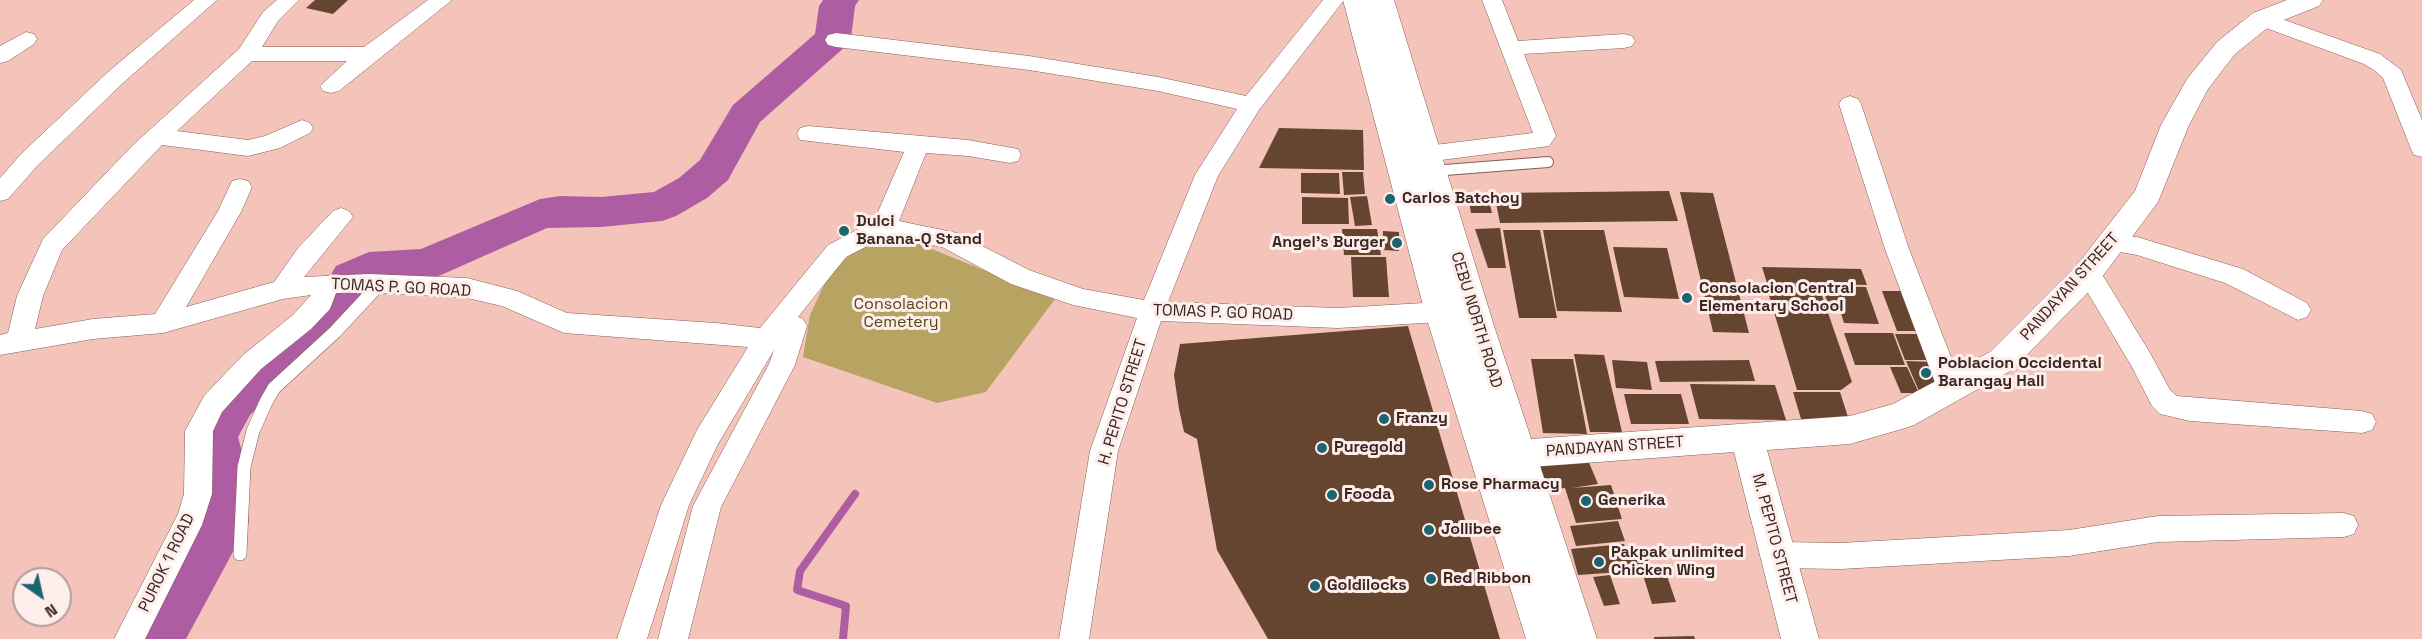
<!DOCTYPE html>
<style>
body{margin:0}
#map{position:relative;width:2422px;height:639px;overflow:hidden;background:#f4c4ba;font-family:"Space Grotesk",sans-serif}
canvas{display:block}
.north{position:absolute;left:12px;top:567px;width:60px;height:60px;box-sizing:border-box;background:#fdeeeb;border:2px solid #af9e9b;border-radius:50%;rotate:146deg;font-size:16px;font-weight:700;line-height:24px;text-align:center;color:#392723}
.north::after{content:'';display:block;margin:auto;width:21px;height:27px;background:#1b6471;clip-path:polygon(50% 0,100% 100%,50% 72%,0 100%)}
</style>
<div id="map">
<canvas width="2422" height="639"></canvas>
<div class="north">N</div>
</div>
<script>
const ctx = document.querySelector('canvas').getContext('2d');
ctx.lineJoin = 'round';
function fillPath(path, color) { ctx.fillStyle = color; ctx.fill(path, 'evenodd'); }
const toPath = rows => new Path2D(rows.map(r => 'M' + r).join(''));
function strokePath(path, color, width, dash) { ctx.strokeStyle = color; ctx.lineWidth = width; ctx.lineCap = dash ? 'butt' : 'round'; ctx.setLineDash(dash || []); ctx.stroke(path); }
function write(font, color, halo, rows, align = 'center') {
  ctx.font = font + ' "Space Grotesk",sans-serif'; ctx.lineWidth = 6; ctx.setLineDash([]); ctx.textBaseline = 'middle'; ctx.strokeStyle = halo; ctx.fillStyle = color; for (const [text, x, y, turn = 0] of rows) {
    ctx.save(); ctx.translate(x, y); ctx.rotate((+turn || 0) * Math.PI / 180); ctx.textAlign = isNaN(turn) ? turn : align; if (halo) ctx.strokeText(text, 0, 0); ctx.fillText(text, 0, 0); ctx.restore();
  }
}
fillPath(toPath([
 [883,235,907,239,1055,299,986,392,937,403,803,357,810,315,829,274,853,252]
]), '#b8a462');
strokePath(toPath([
 [843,639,846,606,797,590,800,571,855,494]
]), '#af5da3', 8);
fillPath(toPath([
 [823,0,859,0,855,6,851,38,846,46,760,122,728,180,707,198,676,216,662,221,601,227,547,228,441,275,426,280,376,283,366,288,348,320,250,415,238,437,245,463,249,522,186,639,132,639,140,622,200,519,197,463,192,437,199,423,218,389,318,296,336,266,369,252,421,249,540,199,560,196,601,197,654,192,679,178,700,160,733,105,815,34,819,6,823,0]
]), '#af5da3');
fillPath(toPath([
 [315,0,348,0,333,14,306,8],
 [1279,128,1363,130,1364,170,1259,168],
 [1342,172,1363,172,1365,194,1344,195],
 [1301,173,1339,173,1340,194,1301,193],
 [1669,191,1678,221,1500,223,1494,193],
 [1680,192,1713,193,1749,333,1713,332],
 [1367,196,1372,225,1355,226,1350,197],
 [1468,196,1488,196,1492,213,1471,213],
 [1302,197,1348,198,1349,224,1302,224],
 [1500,228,1506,268,1488,268,1475,229],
 [1342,229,1377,229,1381,255,1344,255],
 [1503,230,1540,230,1557,318,1519,318],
 [1543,230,1604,230,1622,312,1557,311],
 [1383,231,1399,232,1399,251,1383,250],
 [1613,247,1667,248,1679,299,1624,297],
 [1351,257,1386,257,1389,297,1353,297],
 [1762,267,1861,269,1867,285,1818,284,1852,382,1841,390,1797,390,1766,285,1812,284,1767,283],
 [1822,286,1866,287,1879,324,1844,323,1839,307,1829,307],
 [1882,291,1908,291,1923,331,1897,331],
 [1408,326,1500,639,1268,639,1217,550,1197,439,1184,432,1179,409,1174,375,1180,344],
 [1844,333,1893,333,1905,365,1855,365],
 [1895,334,1924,334,1933,360,1905,360],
 [1574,354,1604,355,1622,432,1590,432],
 [1531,359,1573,359,1587,434,1543,433],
 [1612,360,1647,362,1652,390,1616,388],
 [1749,360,1755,381,1660,382,1655,361],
 [1906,361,1935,362,1944,384,1919,391],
 [1890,367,1907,367,1919,393,1901,393],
 [1690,384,1775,385,1786,420,1699,419],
 [1793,392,1840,392,1849,420,1801,419],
 [1624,394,1681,394,1689,424,1631,424],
 [1588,460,1598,484,1572,488,1611,485,1622,519,1576,523,1565,488,1544,491,1536,466],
 [1618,521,1625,541,1576,546,1570,526],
 [1624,544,1626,553,1645,551,1651,570,1578,575,1571,549],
 [1666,573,1676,602,1652,604,1643,575],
 [1610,575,1620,604,1604,606,1593,577],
 [1694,636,1695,639,1654,639,1654,637]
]), '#664530');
const serviceFar1 = toPath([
 [1432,171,1548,162],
 [375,289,380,284]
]);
const service = toPath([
 [240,554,244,467,253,431,266,402,274,388,335,332,376,288]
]);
const minor = toPath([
 [194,0,217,0,124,82,37,166,8,199,0,201,0,178,21,154,108,72,194,0],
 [277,0,299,0,278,21,262,47,364,47,428,0,452,0,339,91,331,93,323,91,320,86,347,61,252,61,177,131,248,140,265,136,302,120,310,123,313,128,310,133,280,148,248,156,162,145,62,250,43,296,35,329,93,319,155,314,218,211,232,181,240,179,248,181,252,187,241,212,186,307,274,282,298,248,333,211,341,208,349,211,353,217,304,277,369,274,467,278,517,291,567,313,716,323,760,328,828,245,874,221,904,152,800,140,797,134,800,128,808,126,968,140,1018,149,1021,155,1018,161,1010,163,968,156,926,153,899,221,957,233,1029,270,1083,289,1144,300,1195,175,1237,109,1158,91,1029,70,836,47,828,45,825,40,828,35,836,33,1029,56,1158,77,1246,96,1323,0,1344,0,1259,110,1218,176,1168,302,1338,308,1458,301,1467,304,1471,311,1467,318,1458,321,1338,328,1161,321,1118,451,1089,639,1059,639,1090,451,1137,318,1073,305,1011,284,942,247,887,236,846,257,798,317,803,319,807,326,795,365,721,507,688,639,658,639,693,506,769,364,774,350,718,444,689,505,647,639,617,639,661,505,697,430,748,347,564,333,502,306,467,298,369,292,336,293,330,309,311,329,261,369,222,412,213,431,212,494,202,525,145,639,114,639,178,514,184,494,185,431,204,396,243,355,293,315,311,295,283,299,163,333,93,339,0,355,0,335,8,333,17,296,43,239,133,145,239,49,263,12,277,0],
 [1482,0,1502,0,1518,41,1624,34,1632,36,1635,41,1632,46,1624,48,1524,54,1556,136,1549,146,1426,162,1418,160,1415,154,1418,148,1426,146,1533,133,1482,0],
 [2262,12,2380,54,2401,70,2422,120,2422,157,2414,155,2411,149,2383,78,2374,70,2364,64,2255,24,2252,19,2255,14,2262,12],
 [26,32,34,34,37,39,34,44,8,61,0,63,0,46,26,32],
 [1850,96,1858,99,1861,104,1909,249,1963,388,1959,396,1950,399,1941,396,1937,388,1885,249,1839,104,1842,99,1850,96],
 [2112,234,2137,237,2243,269,2307,303,2311,310,2307,317,2298,320,2225,283,2137,255,2103,249,2100,243,2103,237,2112,234],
 [2088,264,2097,266,2150,353,2170,390,2177,396,2362,411,2372,414,2376,422,2372,430,2362,433,2190,421,2160,414,2152,406,2132,367,2076,273,2079,266,2088,264],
 [2344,513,2354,516,2358,525,2354,534,2344,537,2158,542,2069,556,1841,569,1778,568,1768,564,1763,555,1768,546,1778,542,1841,543,2069,530,2158,516,2344,513]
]);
const tertiary = toPath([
 [2287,0,2323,0,2319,6,2271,25,2235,54,2208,89,2189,125,2158,202,2099,281,2012,370,1914,425,1902,429,1850,444,1767,450,1819,639,1781,639,1734,452,1517,468,1505,464,1500,454,1505,444,1517,440,1850,416,1893,404,1990,352,2077,265,2135,191,2161,125,2187,79,2217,42,2253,13,2287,0]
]);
const primary = toPath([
 [1343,0,1394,0,1494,326,1597,639,1526,639,1425,313,1343,0]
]);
strokePath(serviceFar1, '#865d54', 12);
strokePath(service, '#865d54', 14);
strokePath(minor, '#865d54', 1);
strokePath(tertiary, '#865d54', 1);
strokePath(primary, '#865d54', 1);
strokePath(serviceFar1, '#fff', 10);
strokePath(service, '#fff', 13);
fillPath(minor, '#fff');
fillPath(tertiary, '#fff');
fillPath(primary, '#fff');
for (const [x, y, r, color] of [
 [1390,199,6,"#1b6471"],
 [844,231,6,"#1b6471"],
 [1397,243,6,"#1b6471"],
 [1687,298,6,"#1b6471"],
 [1926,373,6,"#1b6471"],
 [1384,419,6,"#1b6471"],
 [1322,448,6,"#1b6471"],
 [1429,485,6,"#1b6471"],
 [1332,495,6,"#1b6471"],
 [1586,501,6,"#1b6471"],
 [1429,530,6,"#1b6471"],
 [1599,562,6,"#1b6471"],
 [1431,579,6,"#1b6471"],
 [1315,586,6,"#1b6471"]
]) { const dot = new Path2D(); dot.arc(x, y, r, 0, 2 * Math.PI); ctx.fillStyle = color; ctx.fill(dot); strokePath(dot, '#fdeeeb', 2); }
write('bold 16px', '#392723', '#fdeeeb', [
 ["Carlos Batchoy",1402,199],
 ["Dulci",856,222],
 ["Banana-Q Stand",856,240],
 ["Angel's Burger",1385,243,"right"],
 ["Consolacion Central",1699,289],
 ["Elementary School",1699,307],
 ["Poblacion Occidental",1938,364],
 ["Barangay Hall",1938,382],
 ["Franzy",1396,419],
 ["Puregold",1334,448],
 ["Rose Pharmacy",1441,485],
 ["Fooda",1344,495],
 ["Generika",1598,501],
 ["Jollibee",1441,530],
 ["Pakpak unlimited",1611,553],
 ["Chicken Wing",1611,571],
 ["Red Ribbon",1443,579],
 ["Goldilocks",1327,586]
], 'left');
write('16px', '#392723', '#fdeeeb', [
 ["PANDAYAN STREET",2070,287,-48],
 ["TOMAS P. GO ROAD",401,288,3],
 ["TOMAS P. GO ROAD",1223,313,2],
 ["CEBU NORTH ROAD",1476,320,73],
 ["H. PEPITO STREET",1123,402,-73],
 ["PANDAYAN STREET",1615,447,-4],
 ["M. PEPITO STREET",1774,539,75],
 ["PUROK 1 ROAD",167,563,-64]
]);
write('16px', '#554718', '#fdeeeb', [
 ["Consolacion",901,305],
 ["Cemetery",901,323]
]);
</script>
